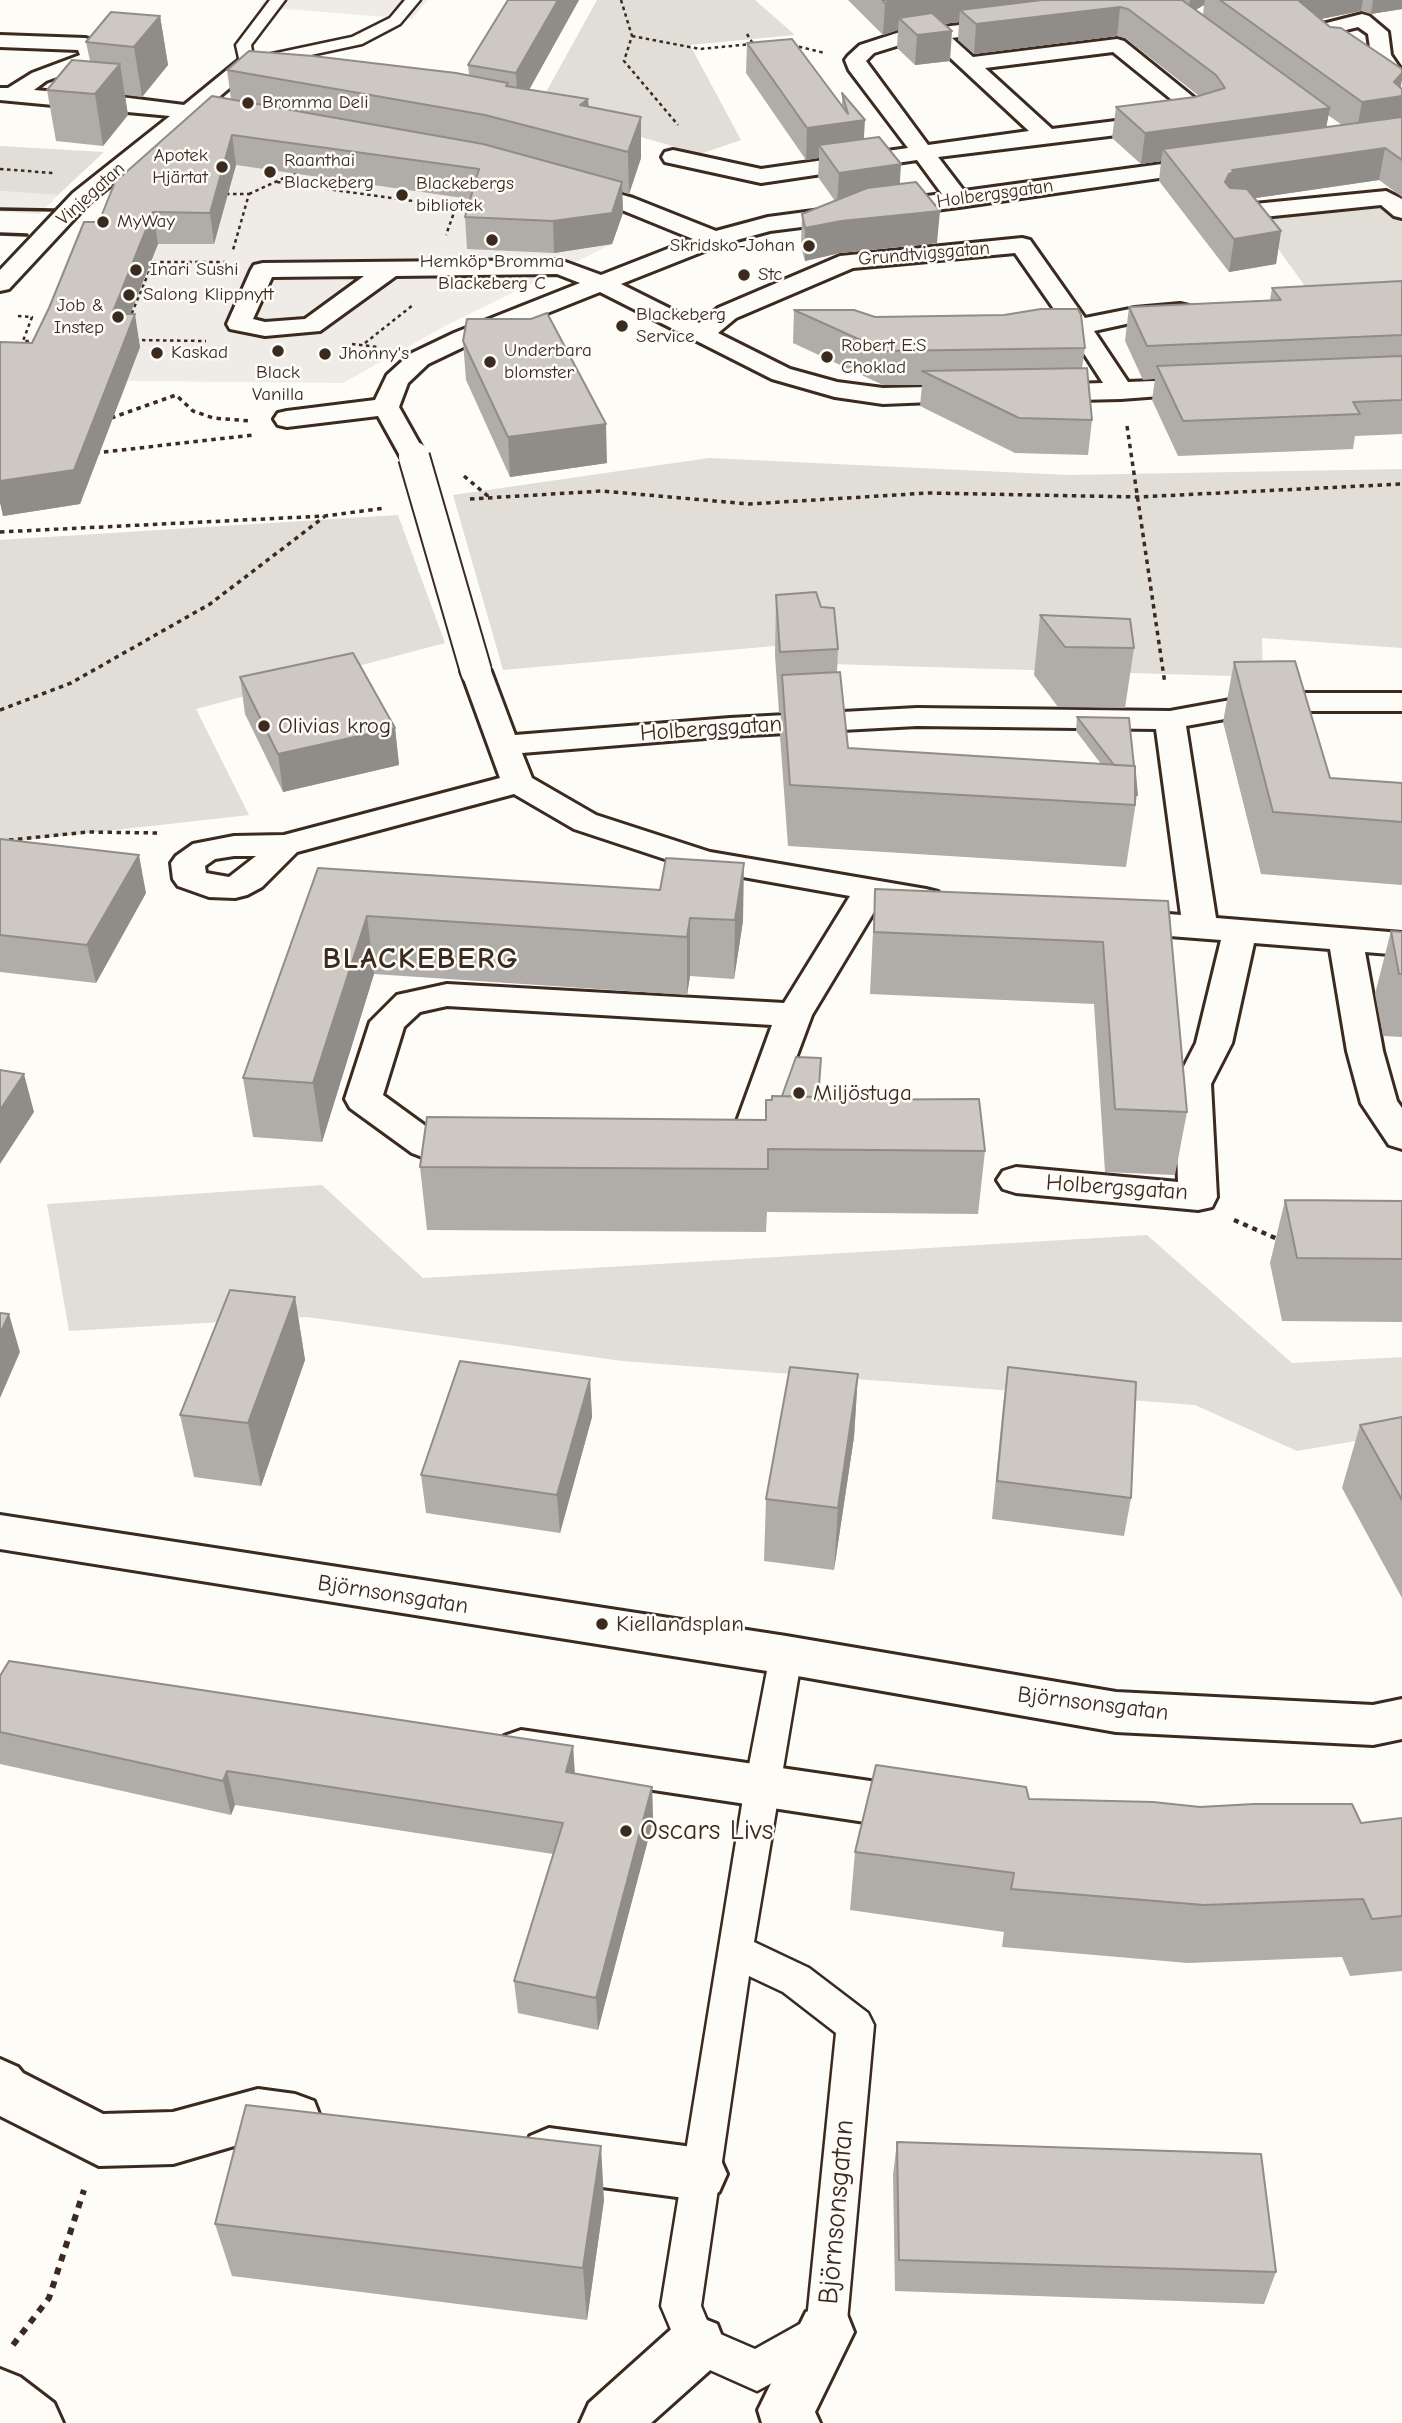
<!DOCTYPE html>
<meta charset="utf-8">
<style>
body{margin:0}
canvas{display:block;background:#fdfcf7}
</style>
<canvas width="1402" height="2423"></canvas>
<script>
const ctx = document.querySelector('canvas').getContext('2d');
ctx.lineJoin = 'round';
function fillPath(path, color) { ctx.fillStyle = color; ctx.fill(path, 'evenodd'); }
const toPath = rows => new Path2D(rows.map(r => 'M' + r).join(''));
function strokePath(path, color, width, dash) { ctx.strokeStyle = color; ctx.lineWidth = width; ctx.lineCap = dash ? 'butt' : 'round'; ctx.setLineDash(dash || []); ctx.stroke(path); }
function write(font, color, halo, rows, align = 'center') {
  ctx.font = font + ' "Comic Neue",sans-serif'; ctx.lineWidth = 5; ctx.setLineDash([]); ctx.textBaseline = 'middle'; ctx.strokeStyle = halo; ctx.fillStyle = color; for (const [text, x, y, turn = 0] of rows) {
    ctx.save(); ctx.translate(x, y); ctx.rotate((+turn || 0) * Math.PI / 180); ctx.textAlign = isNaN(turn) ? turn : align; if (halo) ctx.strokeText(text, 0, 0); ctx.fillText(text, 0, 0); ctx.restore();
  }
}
fillPath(toPath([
 [265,0,428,0,412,19,258,7],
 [185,134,562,198,620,222,612,244,447,325,343,383,128,381,119,404,0,403,38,375,90,254,106,200],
 [0,191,58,195,40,214,0,212]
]), '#efece7');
fillPath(toPath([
 [597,0,755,0,795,35,690,45,741,140,700,154,599,125,545,94],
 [0,146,104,152,58,195,0,191],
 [1382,205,1402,222,1402,298,1318,304,1257,220],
 [709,458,1068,475,1402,469,1402,648,1262,638,1263,677,830,664,820,642,503,670,453,495],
 [398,515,445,643,196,709,249,815,0,843,0,540],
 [322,1185,423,1278,1147,1235,1292,1363,1402,1357,1402,1433,1297,1451,1195,1405,622,1361,307,1317,69,1331,47,1204]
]), '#e1ded7');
const lane = toPath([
 [270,0,285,0,251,45,253,58,352,37,390,18,405,0,420,0,400,24,362,44,246,69,241,67,236,45,270,0],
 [786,1641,798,1645,802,1655,754,1942,809,1968,868,2013,874,2025,846,2332,840,2346,757,2391,683,2358,661,2306,745,1786,770,1655,774,1645,786,1641],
 [749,1976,783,1992,836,2033,807,2320,755,2349,711,2330,701,2306,749,1976]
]);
const street = toPath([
 [1362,14,1369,16,1388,32,1391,55,1402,71,1402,92,1394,91,1371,55,1368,34,1358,27,1322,36,1336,48,1333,52,1326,54,1319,52,1296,34,1299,30,1362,14],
 [1010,19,1017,21,1020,25,1017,29,952,38,973,57,1117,39,1124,41,1213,113,1210,118,1190,126,938,157,964,191,1213,157,1221,159,1224,164,1221,169,959,207,770,231,722,244,621,284,699,323,718,308,840,256,1022,238,1030,240,1085,318,1135,308,1180,304,1189,306,1192,311,1189,316,1135,322,1094,331,1128,382,1204,379,1213,382,1217,387,1213,392,1121,399,1037,401,1028,399,1024,393,1028,387,1037,385,1103,383,1072,335,1055,337,1046,335,1043,330,1046,325,1063,322,1015,253,853,268,736,318,718,333,790,369,837,382,883,388,973,386,982,388,986,394,982,400,883,404,835,397,772,379,600,292,472,343,428,364,408,383,399,407,427,457,424,463,414,465,404,463,378,416,287,427,278,425,274,419,278,413,287,411,375,400,387,375,410,354,454,333,580,283,557,274,396,276,320,331,265,336,230,329,227,324,251,270,254,265,263,263,560,260,601,275,693,239,617,208,563,192,560,187,563,182,571,180,633,198,716,231,768,217,942,194,917,160,761,183,665,162,662,157,665,152,673,150,761,169,908,148,849,70,845,60,848,56,860,45,900,32,1010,19],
 [931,40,1029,131,928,145,866,61,874,53,903,44,931,40],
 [1113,52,1187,112,1052,129,985,68,1113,52],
 [364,276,305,319,265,322,253,319,272,277,364,276],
 [0,35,85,38,92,40,95,44,102,58,99,62,46,81,34,90,121,97,184,105,239,60,253,60,256,64,253,68,206,108,253,116,256,121,253,126,245,128,193,119,89,203,9,289,0,291,0,270,73,193,170,116,0,100,0,88,8,88,32,73,80,55,78,50,0,47,0,35],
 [1386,191,1402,199,1402,218,1394,216,1381,205,1234,220,1226,218,1222,213,1226,208,1234,206,1386,191],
 [476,662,487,665,491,671,515,735,730,718,917,708,1170,711,1269,693,1402,693,1402,711,1269,711,1186,726,1216,918,1402,933,1402,955,1365,952,1383,1051,1397,1101,1402,1108,1402,1149,1389,1145,1361,1103,1347,1051,1330,949,1254,943,1232,1043,1211,1084,1217,1197,1212,1207,1198,1210,1016,1193,1003,1189,997,1180,1003,1171,1016,1167,1178,1182,1175,1084,1196,1043,1221,940,1118,932,1106,929,1101,921,1106,913,1118,910,1181,915,1156,729,917,726,730,736,522,753,532,778,596,815,710,852,926,889,938,892,943,899,938,906,926,909,880,902,812,1015,761,1152,748,1156,735,1152,729,1143,772,1025,447,1006,420,1012,404,1027,383,1095,438,1135,462,1145,487,1149,493,1158,487,1167,458,1171,412,1153,350,1108,345,1099,370,1022,397,995,447,984,784,1003,850,896,692,868,574,829,514,794,297,852,262,887,247,895,235,898,209,897,178,886,173,879,171,863,176,856,193,844,234,836,284,835,500,778,461,671,465,665,476,662],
 [234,856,256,856,229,877,206,873,205,866,215,859,234,856],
 [0,1515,786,1636,1116,1692,1373,1705,1402,1699,1402,1739,1373,1745,1116,1732,786,1674,0,1549,0,1515],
 [521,1730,918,1788,935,1794,942,1809,935,1824,918,1830,521,1770,504,1764,498,1750,504,1736,521,1730],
 [0,2059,18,2067,23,2073,103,2114,173,2112,258,2089,295,2094,314,2101,321,2119,314,2137,295,2144,258,2139,173,2164,99,2166,0,2116,0,2059],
 [549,2128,700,2148,719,2156,727,2174,719,2192,700,2200,549,2180,530,2172,523,2154,530,2136,549,2128],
 [826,2304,846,2312,854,2332,815,2412,820,2423,762,2423,758,2410,806,2312,826,2304],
 [697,2316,717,2324,725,2344,717,2364,651,2423,580,2423,589,2403,677,2324,697,2316],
 [0,2369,20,2377,54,2403,63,2423,0,2423,0,2369]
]);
strokePath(lane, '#3b2a1e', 5);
strokePath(street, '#3b2a1e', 6);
strokePath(toPath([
 [621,0,632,36,624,61,678,125],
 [747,34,753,44],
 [632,36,700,49,752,44],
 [792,45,825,53],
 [0,169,53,173],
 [277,182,456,207,446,235],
 [226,194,249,194,233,250],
 [249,194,297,172],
 [18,316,32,317,23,341,36,341],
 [129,320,153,262,226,262],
 [135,340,206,341],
 [365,343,413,305],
 [352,344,378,347]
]), '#3b2a1e', 2.5, [3.5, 3.5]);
strokePath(toPath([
 [111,418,176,395,193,411,213,418,251,421],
 [1127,426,1165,684],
 [95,453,253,435],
 [464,476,489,497],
 [470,499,602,491,749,504,928,493,1138,497,1402,484],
 [0,532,325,516,385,508],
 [0,710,71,683,210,604,324,517],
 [0,841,88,832,160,833]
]), '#3b2a1e', 3.5, [4.5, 4.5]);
strokePath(toPath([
 [1234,1220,1280,1240]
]), '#3b2a1e', 4.5, [5, 5]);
strokePath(toPath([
 [13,2345,49,2298,84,2190]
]), '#3b2a1e', 6, [7, 7]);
fillPath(lane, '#fdfcf7');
fillPath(street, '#fdfcf7');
strokePath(toPath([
 [0,209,54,210],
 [0,234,27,235]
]), '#3b2a1e', 3.5);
const streetBridge = toPath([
 [414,457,476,671]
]);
strokePath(streetBridge, '#3b2a1e', 34, []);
strokePath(streetBridge, '#fdfcf7', 30);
fillPath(toPath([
 [508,0,579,0,529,89,588,99,589,107,641,117,641,158,629,194,622,192,623,213,612,244,554,253,467,249,465,217,470,199,236,165,214,244,158,244,130,314,140,347,80,504,3,516,0,502,0,342,32,343,99,222,231,99,227,70,469,75,468,65],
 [848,0,1402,0,1402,9,1371,14,1361,11,1321,19,1402,89,1402,197,1379,180,1255,198,1281,231,1276,264,1229,272,1159,181,1161,161,1141,164,1112,138,1116,107,1199,96,1125,38,1117,36,974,54,958,40,959,22,944,24,950,61,915,65,897,48,898,30,883,35],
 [1204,5,1203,15,1196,10],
 [1328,115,1342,125,1326,127],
 [160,16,168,65,142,97,125,95,128,115,103,146,56,141,47,90,90,61,86,42],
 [747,43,842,106,842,93,864,139,900,184,937,243,840,253,805,261,801,247,802,214,835,201,818,177,819,158,806,160,746,73],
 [1402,281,1402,434,1355,436,1353,449,1178,456,1152,400,1155,379,1143,380,1125,341,1129,307,1270,300,1272,288],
 [794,310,875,317,1085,348,1082,368,1092,420,1088,455,1015,453,920,406,922,385,883,385,793,343],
 [463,341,607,463,510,477,466,380],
 [776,595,838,649,837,673,848,748,1101,764,1076,731,1077,717,1137,795,1126,867,788,846,780,736,781,713,779,713,775,655],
 [1040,615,1134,648,1125,708,1058,707,1034,675],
 [1234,662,1330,778,1402,783,1402,885,1261,874,1223,722],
 [240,677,395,728,399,765,283,792,245,714],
 [0,839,146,893,96,983,0,972],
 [318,868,743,921,734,979,690,976,687,995,374,974,322,1142,253,1137,243,1078],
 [875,889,1168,901,1187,1112,1175,1175,1105,1172,1094,1004,870,994],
 [1391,931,1402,932,1402,1037,1383,1036,1375,994],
 [766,1100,819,1100,985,1151,978,1214,767,1212,766,1232,427,1230,420,1167,766,1120],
 [1285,1200,1402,1201,1402,1322,1282,1321,1270,1263],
 [295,1297,305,1360,261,1486,194,1477,180,1415],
 [1008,1367,1131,1498,1124,1536,992,1519,1003,1405],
 [858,1374,854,1437,834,1570,764,1561,766,1499],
 [590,1379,592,1417,560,1533,426,1513,421,1475],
 [1402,1417,1402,1598,1342,1488,1360,1425],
 [0,1676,573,1746,575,1773,652,1787,653,1821,598,2030,518,2013,514,1981,553,1854,235,1805,231,1815,0,1764],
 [1029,1799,1200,1807,1361,1823,1402,1818,1402,1971,1350,1976,1342,1957,1188,1963,1002,1947,1004,1932,850,1910,855,1852],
 [897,2142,1276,2272,1264,2304,895,2291,893,2175],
 [604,2200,587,2320,232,2276,215,2224]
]), '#b0aca7');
fillPath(toPath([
 [558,0,579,0,518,110,516,73],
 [894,0,1121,0,960,10,959,22,909,28,899,18,898,30,883,35,885,3],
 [1190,0,1205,0,1204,5,1188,14],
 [1290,0,1363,0,1361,11,1286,26],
 [1373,0,1402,0,1402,9,1371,14],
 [1120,7,1117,36,974,54,976,24],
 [160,16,168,65,142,97,134,47],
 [952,31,950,61,915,65,917,35],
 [120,64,128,115,103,146,95,94],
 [1402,73,1402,80,1399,97,1402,96,1402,129,1356,135,1362,102,1394,82],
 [588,99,590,140,580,105],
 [1330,108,1324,139,1163,149,1161,161,1141,164,1145,133],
 [641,117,641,158,629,194,628,152],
 [865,120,863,152,819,145,819,158,806,160,807,128],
 [232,135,236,165,214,244,210,213],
 [1385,148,1379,180,1229,202,1225,182,1232,170],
 [901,164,899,196,837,205,839,173],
 [622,182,623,213,612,244,554,253,553,221],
 [940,211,937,243,840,253,805,261,805,228,841,221],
 [153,212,158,244,117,347,112,314],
 [1281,231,1276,264,1229,272,1234,239],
 [135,314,140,347,80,504,3,516,0,502,0,481],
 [606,424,607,463,510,477,508,437],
 [395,728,399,765,283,792,278,754],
 [139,855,146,893,96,983,87,945],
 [744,863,743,921,734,979,735,920],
 [367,916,374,974,322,1142,313,1083],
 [690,918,690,976,687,995,687,937],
 [24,1074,34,1112,0,1164,0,1110],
 [295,1297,305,1360,261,1486,248,1423],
 [9,1314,20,1352,0,1398,0,1334],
 [858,1374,854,1437,834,1570,838,1508],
 [590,1379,592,1417,560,1533,557,1495],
 [573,1746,575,1780,566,1772],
 [227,1771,235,1805,231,1815,223,1781],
 [652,1787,653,1821,598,2030,596,1998],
 [601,2146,604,2200,587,2320,583,2268]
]), '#908c88');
const building = toPath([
 [508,0,558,0,516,73,468,65,508,0],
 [882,0,894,0,885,3,882,0],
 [1042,0,1182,0,1330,108,1145,133,1116,107,1195,97,1225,88,1216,75,1128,9,1120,7,976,24,960,10,1042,0],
 [1220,0,1298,0,1330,27,1341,28,1402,69,1402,73,1394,82,1402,89,1402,96,1362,102,1220,0],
 [111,12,160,16,134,47,86,42,111,12],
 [932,13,952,31,917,35,899,18,932,13],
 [792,39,848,114,842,93,865,120,807,128,747,43,792,39],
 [249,51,313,56,456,73,508,83,506,86,588,99,580,105,641,117,628,152,485,115,227,70,249,51],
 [72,60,120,64,95,94,47,90,72,60],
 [212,96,483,144,622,182,612,213,553,221,465,217,479,169,232,135,210,213,153,212,112,314,135,314,74,470,0,481,0,342,32,343,49,308,84,222,99,222,115,182,212,96],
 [1402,117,1402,160,1385,148,1232,170,1234,172,1229,174,1225,182,1230,188,1247,189,1281,231,1234,239,1163,149,1402,117],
 [879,137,901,164,839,173,819,145,879,137],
 [916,182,940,211,841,221,805,228,802,214,867,188,916,182],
 [1402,281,1402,335,1147,346,1129,307,1281,300,1272,288,1402,281],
 [1041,309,1078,309,1081,315,1085,348,885,351,794,310,854,310,875,317,1004,315,1041,309],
 [547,313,606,424,508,437,463,341,467,319,531,319,547,313],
 [1402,356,1402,400,1353,402,1360,414,1183,421,1157,366,1402,356],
 [1087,368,1092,420,1019,418,922,371,1087,368],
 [816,592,821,607,834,608,838,649,780,652,776,595,816,592],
 [1040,615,1130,619,1134,648,1065,647,1040,615],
 [353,653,395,728,278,754,240,677,353,653],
 [1295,661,1330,778,1402,783,1402,822,1273,812,1234,662,1295,661],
 [840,672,848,748,1135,766,1135,805,790,785,782,675,840,672],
 [1077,717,1129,718,1134,766,1114,765,1077,717],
 [1135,773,1137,795,1135,792,1135,773],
 [0,839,139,855,87,945,0,935,0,839],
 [666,858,744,863,735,920,690,918,687,937,367,916,313,1083,243,1078,318,868,660,890,666,858],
 [875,889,1168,901,1187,1112,1115,1109,1103,942,874,932,875,889],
 [1391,931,1402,932,1402,974,1399,974,1391,931],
 [796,1057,821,1058,818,1100,817,1100,817,1097,782,1096,796,1057],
 [0,1070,24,1074,0,1110,0,1070],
 [772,1096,817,1097,817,1100,979,1099,985,1151,768,1149,768,1169,420,1167,427,1117,766,1120,766,1100,772,1100,772,1096],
 [1285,1200,1402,1201,1402,1259,1297,1258,1285,1200],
 [230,1290,295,1297,248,1423,180,1415,230,1290],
 [0,1313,9,1314,0,1334,0,1313],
 [460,1361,590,1379,557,1495,421,1475,460,1361],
 [790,1367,858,1374,838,1508,766,1499,790,1367],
 [1008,1367,1136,1382,1131,1498,997,1481,1008,1367],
 [1402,1417,1402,1500,1360,1425,1402,1417],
 [9,1661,573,1746,566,1772,652,1787,596,1998,514,1981,563,1823,227,1771,223,1781,0,1732,0,1676,9,1661],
 [876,1765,1026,1787,1029,1799,1153,1802,1200,1807,1254,1804,1352,1804,1361,1823,1402,1818,1402,1916,1372,1919,1363,1899,1204,1905,1011,1889,1014,1873,855,1852,876,1765],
 [246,2105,601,2146,583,2268,215,2224,246,2105],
 [897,2142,1261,2154,1276,2272,899,2260,897,2142]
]);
fillPath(building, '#cdc8c2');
strokePath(building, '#908c88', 2);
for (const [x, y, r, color] of [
 [248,103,7,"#3b2a1e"],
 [222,167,7,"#3b2a1e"],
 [270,172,7,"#3b2a1e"],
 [402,195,7,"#3b2a1e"],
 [103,222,7,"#3b2a1e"],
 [492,240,7,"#3b2a1e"],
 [809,246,7,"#3b2a1e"],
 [136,270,7,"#3b2a1e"],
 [744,275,7,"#3b2a1e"],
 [129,295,7,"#3b2a1e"],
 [118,317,7,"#3b2a1e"],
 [622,326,7,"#3b2a1e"],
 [278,351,7,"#3b2a1e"],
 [157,353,7,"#3b2a1e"],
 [325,354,7,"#3b2a1e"],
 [827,357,7,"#3b2a1e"],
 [490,362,7,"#3b2a1e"],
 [264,726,7,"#3b2a1e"],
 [799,1093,7,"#3b2a1e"],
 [602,1624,7,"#3b2a1e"],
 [626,1831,7,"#3b2a1e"]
]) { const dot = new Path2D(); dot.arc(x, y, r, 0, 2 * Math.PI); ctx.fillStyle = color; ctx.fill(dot); strokePath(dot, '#fdfcf7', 2.5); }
write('19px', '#3b2a1e', '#fdfcf7', [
 ["Bromma Deli",262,103],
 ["Apotek",208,156,"right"],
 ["Hjärtat",208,178,"right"],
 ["Raanthai",284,161],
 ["Blackeberg",284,183],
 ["Blackebergs",416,184],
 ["bibliotek",416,206],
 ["MyWay",117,222],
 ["Skridsko-Johan",795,246,"right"],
 ["Hemköp Bromma",492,262,"center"],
 ["Blackeberg C",492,284,"center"],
 ["Inari Sushi",150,270],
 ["Stc",758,275],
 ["Salong Klippnytt",143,295],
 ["Job &",104,306,"right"],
 ["Instep",104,328,"right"],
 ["Blackeberg",636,315],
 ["Service",636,337],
 ["Robert E:S",841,346],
 ["Choklad",841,368],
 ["Underbara",504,351],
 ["blomster",504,373],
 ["Kaskad",171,353],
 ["Jhonny's",339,354],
 ["Black",278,373,"center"],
 ["Vanilla",278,395,"center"]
], 'left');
write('19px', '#3b2a1e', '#fdfcf7', [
 ["Vinjegatan",91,194,-42],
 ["Holbergsgatan",995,194,-8],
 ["Grundtvigsgatan",924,254,-5]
]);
write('23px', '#3b2a1e', '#fdfcf7', [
 ["Olivias krog",278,726],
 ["Miljöstuga",813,1093],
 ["Kiellandsplan",616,1624]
], 'left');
write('23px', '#3b2a1e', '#fdfcf7', [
 ["Holbergsgatan",711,729,-4],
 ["Holbergsgatan",1117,1188,4],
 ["Björnsonsgatan",393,1595,9],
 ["Björnsonsgatan",1093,1704,7]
]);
write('28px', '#3b2a1e', '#fdfcf7', [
 ["Oscars Livs",640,1831]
], 'left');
write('28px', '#3b2a1e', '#fdfcf7', [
 ["Björnsonsgatan",837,2212,-85]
]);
ctx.letterSpacing = '2px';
write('bold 30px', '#3b2a1e', '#fdfcf7', [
 ["BLACKEBERG",421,960]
]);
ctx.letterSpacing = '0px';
</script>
